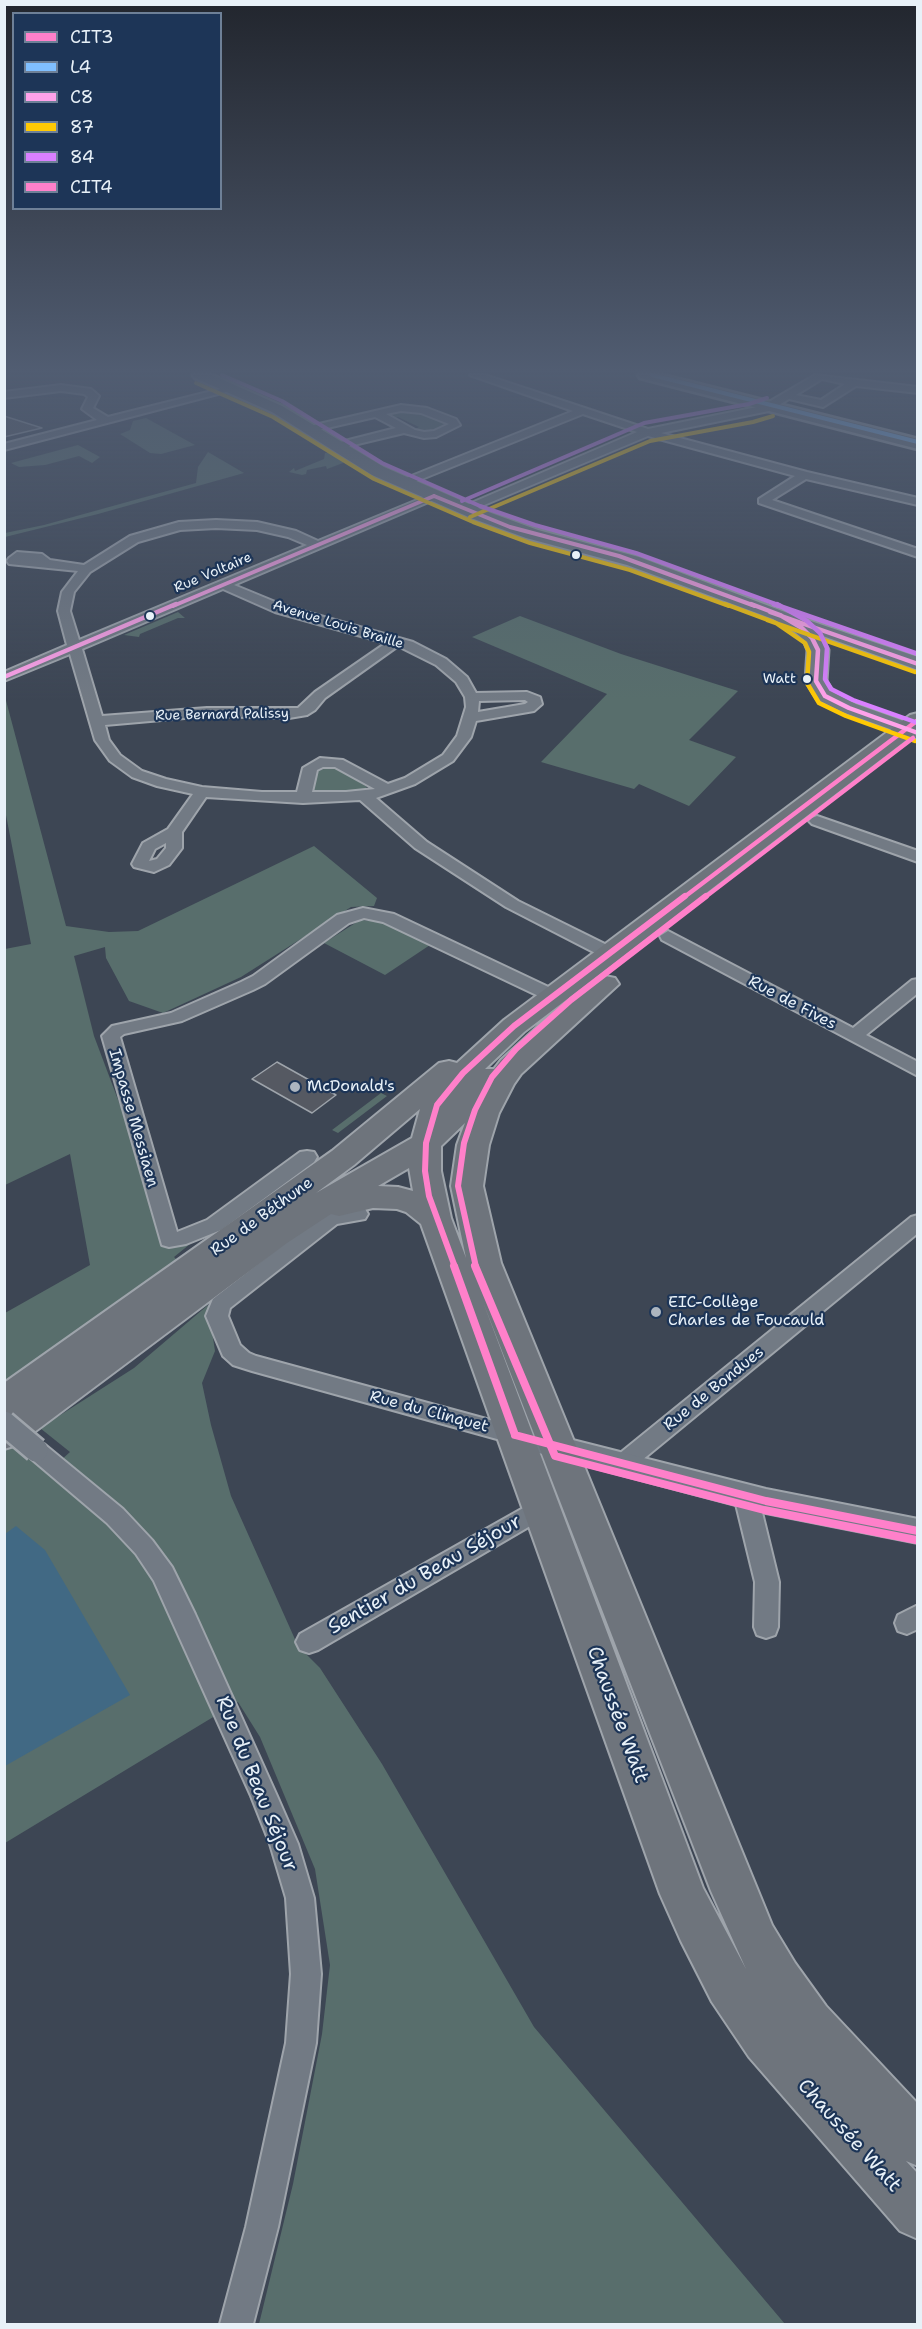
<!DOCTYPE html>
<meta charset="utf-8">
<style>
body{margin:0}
#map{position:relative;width:922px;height:2329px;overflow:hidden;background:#3d4654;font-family:"Shantell Sans",sans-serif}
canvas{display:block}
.frame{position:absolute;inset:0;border:6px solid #e8f1f8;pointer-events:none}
.legend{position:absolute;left:12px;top:12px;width:210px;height:198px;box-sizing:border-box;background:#1d3557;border:2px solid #6e8097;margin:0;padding:8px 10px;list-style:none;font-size:18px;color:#e8f1f8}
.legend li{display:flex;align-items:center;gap:12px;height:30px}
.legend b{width:30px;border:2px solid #6e8097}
</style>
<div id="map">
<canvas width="922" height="2329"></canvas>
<div class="frame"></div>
<ul class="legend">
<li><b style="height:8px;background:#ff80ca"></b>CIT3</li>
<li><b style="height:8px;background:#80bfff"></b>L4</li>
<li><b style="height:8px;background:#ffa2ea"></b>C8</li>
<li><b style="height:8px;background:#ffc904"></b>87</li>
<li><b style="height:8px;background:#d980ff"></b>84</li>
<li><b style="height:8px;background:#ff80ca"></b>CIT4</li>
</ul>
</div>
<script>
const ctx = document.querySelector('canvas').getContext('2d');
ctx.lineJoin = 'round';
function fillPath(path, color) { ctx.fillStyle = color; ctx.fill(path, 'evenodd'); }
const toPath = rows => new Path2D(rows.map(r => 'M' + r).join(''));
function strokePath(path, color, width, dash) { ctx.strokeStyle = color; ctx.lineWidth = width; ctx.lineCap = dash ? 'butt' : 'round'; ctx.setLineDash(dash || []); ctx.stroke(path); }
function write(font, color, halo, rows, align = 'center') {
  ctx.font = font + ' "Shantell Sans",sans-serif'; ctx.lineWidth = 4.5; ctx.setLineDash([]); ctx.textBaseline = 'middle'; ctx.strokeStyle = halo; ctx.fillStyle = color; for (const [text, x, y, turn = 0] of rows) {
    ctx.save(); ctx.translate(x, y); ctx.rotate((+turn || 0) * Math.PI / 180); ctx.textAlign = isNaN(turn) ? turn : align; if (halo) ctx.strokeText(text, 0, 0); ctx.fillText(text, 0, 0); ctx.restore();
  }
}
fillPath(toPath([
 [401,410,418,412,449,423,449,426,429,433,413,430,419,427,398,417,391,419,385,415],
 [146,418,195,445,161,454,150,453,120,434,130,430,133,421],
 [78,445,100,457,92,463,79,456,45,465,19,467,11,463],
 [208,452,244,473,98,514,5,537,5,533,44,525,196,483,198,467],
 [332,452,344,460,343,463,327,469,326,466,307,470,306,474,302,475,289,472,294,468,295,471,324,459,325,453],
 [178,612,185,618,178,618,140,634,139,637,124,635],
 [520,616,621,654,738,691,689,740,736,757,689,806,639,784,634,789,541,762,607,694,472,637],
 [4,693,66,926,109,932,138,931,314,846,377,898,374,906,351,907,241,977,163,1013,129,1001,106,958,105,947,74,956,94,1036,123,1113,163,1244,195,1240,174,1257,181,1264,5,1389,5,1313,90,1265,70,1154,5,1185,5,949,31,944,5,810],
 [897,741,906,744,758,858,695,901],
 [328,767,339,769,367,787,361,792,315,793,310,791,314,773],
 [360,920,384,922,430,945,385,975,324,943],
 [381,1093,387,1096,338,1133,332,1130],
 [208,1305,215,1351,202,1383,211,1425,231,1496,298,1646,320,1668,382,1764,534,2027,785,2324,259,2324,293,2184,322,2034,330,1965,315,1869,260,1737,238,1702,5,1843,4,1449,11,1445,47,1473,70,1452,40,1428,134,1368]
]), '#586e6c');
fillPath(toPath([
 [16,1526,45,1550,130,1695,5,1766,5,1534]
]), '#416984');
const building = toPath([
 [4,416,42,428,4,437,4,416],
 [277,1062,336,1095,312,1113,252,1079,277,1062]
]);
fillPath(building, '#555962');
strokePath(building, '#9ea4ab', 1.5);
const minor = toPath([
 [470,375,485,375,648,429,762,406,815,375,918,387,918,393,856,386,823,407,789,399,769,411,661,433,807,472,918,498,918,505,806,479,772,500,918,549,918,557,759,503,759,499,795,476,648,436,470,511,462,511,462,507,637,432,583,414,407,485,399,485,399,481,573,411,470,375],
 [822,379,845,384,821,400,796,395,822,379],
 [61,385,91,389,99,396,93,408,108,417,232,386,237,389,4,450,4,444,97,420,82,409,88,397,84,394,61,391,4,398,4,392,61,385],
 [401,405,427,408,456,419,460,425,436,437,424,438,404,433,337,449,333,448,333,444,396,428,375,417,310,432,305,429,306,427,401,405],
 [401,411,421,413,449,424,434,431,424,432,415,430,386,414,401,411],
 [434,493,438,494,438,498,234,585,285,606,413,642,446,659,467,677,476,693,527,692,540,697,542,704,534,711,476,721,471,737,453,761,415,784,376,798,427,842,518,901,617,950,620,954,617,958,605,958,506,907,415,848,360,800,303,803,206,797,182,832,182,848,169,865,154,872,134,867,132,864,143,843,168,829,193,794,157,786,132,777,110,761,95,740,70,654,4,681,4,672,67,645,58,611,62,592,78,571,9,564,7,561,9,558,17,552,42,554,50,560,84,565,130,536,179,522,216,520,257,522,296,531,318,541,434,493],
 [216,528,257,530,288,537,307,545,79,640,70,611,74,592,90,572,138,542,180,530,216,528],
 [223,589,275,612,386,643,315,692,298,708,207,708,102,716,82,649,223,589],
 [398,646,436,665,456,682,465,697,466,707,457,736,443,755,405,778,388,784,343,760,320,758,303,768,297,792,262,792,202,787,166,779,142,771,120,755,109,740,105,725,207,716,289,718,307,715,315,710,325,698,398,646],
 [525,700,528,702,525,704,478,712,479,701,525,700],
 [323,767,335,767,375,789,346,792,312,792,317,770,323,767],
 [166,843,166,848,157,859,149,861,155,849,166,843],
 [817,816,918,851,918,862,812,824,809,821,812,818,817,816],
 [363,908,394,914,559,992,562,996,559,1000,547,1000,383,922,364,918,349,923,265,984,253,990,182,1021,124,1034,120,1037,177,1232,207,1220,300,1152,307,1151,314,1152,317,1157,314,1162,221,1230,186,1244,169,1247,162,1245,102,1036,112,1026,171,1013,241,982,253,976,337,915,363,908],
 [668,931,853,1028,912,980,918,979,918,993,866,1035,918,1062,918,1076,662,940,660,936,668,931],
 [358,1207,365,1209,368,1214,365,1219,337,1224,230,1308,228,1316,240,1345,249,1353,256,1356,523,1429,526,1435,523,1441,515,1444,252,1371,233,1365,223,1356,206,1316,213,1299,323,1214,340,1208,358,1207],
 [918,1215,918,1233,630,1470,622,1473,614,1470,610,1464,614,1458,911,1217,918,1215],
 [36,1441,44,1444,123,1509,152,1540,172,1567,195,1614,277,1796,298,1844,314,1898,321,1974,316,2043,278,2227,253,2324,220,2324,246,2227,286,2043,291,1974,286,1898,270,1844,251,1796,154,1581,136,1554,107,1523,28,1456,25,1450,28,1444,36,1441],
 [746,1487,754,1489,758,1496,779,1582,778,1627,775,1635,766,1638,757,1635,754,1627,755,1582,734,1496,738,1489,746,1487],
 [541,1498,549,1501,553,1508,549,1515,318,1650,309,1653,300,1650,296,1642,300,1634,541,1498],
 [918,1605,918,1629,907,1634,898,1631,895,1623,898,1615,918,1605]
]);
const tertiary = toPath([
 [549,1434,766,1489,918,1519,918,1543,766,1513,539,1453,535,1445,539,1437,549,1434]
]);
const secondary = toPath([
 [193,375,212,375,282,406,384,467,483,510,538,530,639,557,793,615,918,657,918,670,820,635,828,650,826,681,833,692,856,704,918,726,918,739,842,712,818,700,806,681,808,650,804,640,795,632,773,619,627,565,526,538,471,518,372,475,272,412,195,378,193,375],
 [638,375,663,375,918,439,918,449,640,378,638,375]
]);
const primary = toPath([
 [918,713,918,731,595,978,605,976,615,978,619,984,521,1074,514,1084,499,1113,489,1145,483,1186,501,1263,772,1925,795,1963,826,2006,918,2104,918,2166,906,2161,918,2174,918,2239,900,2231,749,2057,712,2002,681,1941,660,1894,421,1224,406,1212,397,1209,373,1208,339,1216,331,1214,287,1243,17,1445,4,1449,4,1383,332,1151,439,1063,449,1061,457,1063,504,1020,910,715,918,713],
 [595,978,566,1001,501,1060,494,1069,485,1069,524,1032,595,978],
 [420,1109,412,1138,316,1193,354,1165,420,1109],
 [465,1123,457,1145,451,1186,466,1258,451,1218,441,1171,441,1146,465,1123],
 [409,1168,413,1191,398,1187,378,1186,409,1168],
 [483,1302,711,1891,746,1969,703,1888,483,1302]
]);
strokePath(minor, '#9ea4ab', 4);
strokePath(tertiary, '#9ea4ab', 4);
strokePath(secondary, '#9ea4ab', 5);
strokePath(primary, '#9ea4ab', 4);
fillPath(minor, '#727a84');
fillPath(tertiary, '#727a84');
fillPath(secondary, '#727a84');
fillPath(primary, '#6e747c');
const minorBridge = toPath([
 [4,1423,36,1450]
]);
strokePath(minorBridge, '#9ea4ab', 28, []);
strokePath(minorBridge, '#727a84', 23);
strokePath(toPath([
 [683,898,918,720]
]), '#ff80ca', 4.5);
strokePath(toPath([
 [455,1267,429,1196,425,1171,426,1143,437,1105,463,1073,514,1026,685,896]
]), '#ff80ca', 6);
strokePath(toPath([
 [454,1266,515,1435],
 [515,1435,766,1501,918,1531]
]), '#ff80ca', 8);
strokePath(toPath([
 [652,375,918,442]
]), '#80bfff', 4);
strokePath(toPath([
 [434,496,510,527,619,556,755,606],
 [173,606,434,496]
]), '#ffa2ea', 4);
strokePath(toPath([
 [751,604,780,615,802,628,812,638,818,650,816,681,825,696,849,708,918,733],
 [770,612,918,664],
 [4,677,176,604]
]), '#ffa2ea', 4.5);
strokePath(toPath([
 [196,383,273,417,374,479,473,522,530,543,630,570,729,606],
 [470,517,650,441,753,422,773,416]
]), '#ffc904', 4);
strokePath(toPath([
 [725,604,776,623,805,643,809,652,807,683,819,703,846,716,915,741],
 [767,620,915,672]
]), '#ffc904', 4.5);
strokePath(toPath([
 [222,375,282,401,382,463,480,506,535,525,636,553,781,606],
 [462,501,644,423,749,404,767,398],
 [773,604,779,606]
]), '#d980ff', 4);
strokePath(toPath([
 [774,604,918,654],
 [777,604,807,621,820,633,827,648,825,679,831,689,853,700,918,723]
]), '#d980ff', 4.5);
strokePath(toPath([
 [704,898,913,738]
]), '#ff80ca', 4.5);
strokePath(toPath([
 [476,1267,458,1186,464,1143,475,1110,492,1077,516,1049,571,1000,706,896]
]), '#ff80ca', 6);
strokePath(toPath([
 [475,1266,555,1456,764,1510,916,1540]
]), '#ff80ca', 8);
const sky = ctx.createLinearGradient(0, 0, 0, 701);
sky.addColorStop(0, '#22262e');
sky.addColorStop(0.53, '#515d72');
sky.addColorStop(1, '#515d7200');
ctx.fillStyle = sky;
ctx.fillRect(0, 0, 922, 701);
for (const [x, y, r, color] of [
 [576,555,5,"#e8f1f8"],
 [150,616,5,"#e8f1f8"],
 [807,679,5,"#e8f1f8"],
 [295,1087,6,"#acb5bf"],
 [656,1312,6,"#acb5bf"]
]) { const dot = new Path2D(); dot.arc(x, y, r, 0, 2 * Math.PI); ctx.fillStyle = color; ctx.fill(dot); strokePath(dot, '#1d3557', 2); }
write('14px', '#e8f1f8', '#1d3557', [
 ["Rue Voltaire",213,573,-23],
 ["Avenue Louis Braille",338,625,17],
 ["Rue Bernard Palissy",222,715,-1]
]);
write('14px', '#e8f1f8', '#1d3557', [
 ["Watt",796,679]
], 'right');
write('16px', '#e8f1f8', '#1d3557', [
 ["Rue de Fives",792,1003,28],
 ["Impasse Messiaen",133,1118,74],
 ["Rue de Béthune",262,1217,-36],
 ["Rue de Bondues",714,1389,-39],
 ["Rue du Clinquet",429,1412,15]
]);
write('16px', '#e8f1f8', '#1d3557', [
 ["McDonald's",307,1087],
 ["EIC-Collège",668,1303],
 ["Charles de Foucauld",668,1321]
], 'left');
write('20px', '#e8f1f8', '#1d3557', [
 ["Sentier du Beau Séjour",425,1575,-30],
 ["Chaussée Watt",617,1715,70],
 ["Rue du Beau Séjour",256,1784,68],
 ["Chaussée Watt",849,2136,48]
]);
</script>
